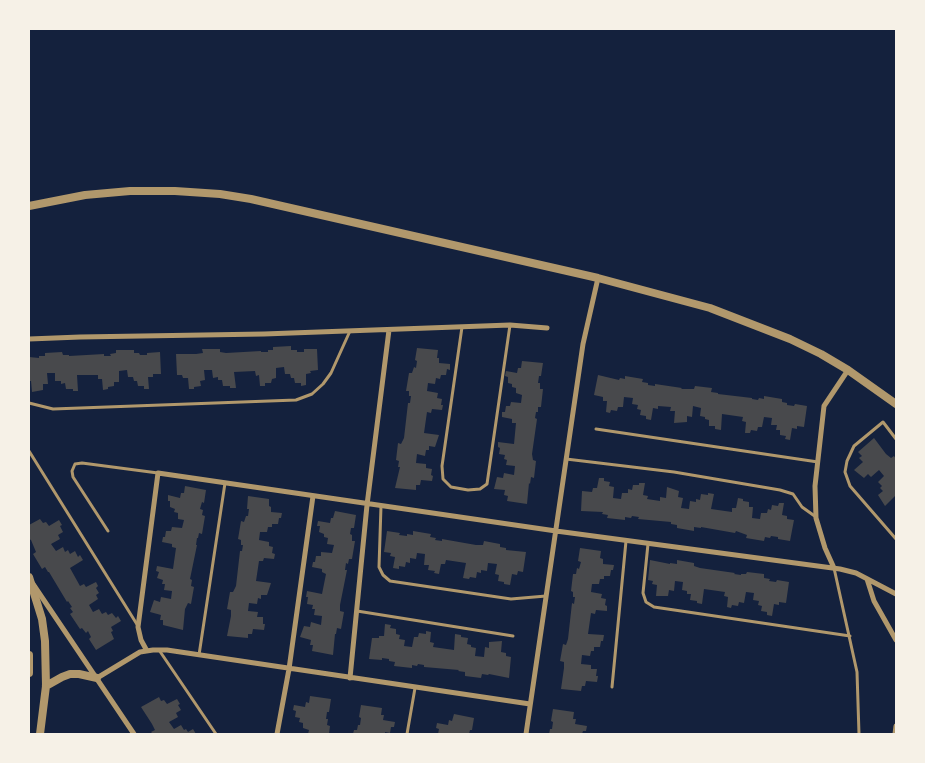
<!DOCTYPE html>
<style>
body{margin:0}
#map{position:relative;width:925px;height:763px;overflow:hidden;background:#14213d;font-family:Karla,sans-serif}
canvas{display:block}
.frame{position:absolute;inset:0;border:30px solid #f6f1e7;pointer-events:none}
</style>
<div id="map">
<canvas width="925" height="763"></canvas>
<div class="frame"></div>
</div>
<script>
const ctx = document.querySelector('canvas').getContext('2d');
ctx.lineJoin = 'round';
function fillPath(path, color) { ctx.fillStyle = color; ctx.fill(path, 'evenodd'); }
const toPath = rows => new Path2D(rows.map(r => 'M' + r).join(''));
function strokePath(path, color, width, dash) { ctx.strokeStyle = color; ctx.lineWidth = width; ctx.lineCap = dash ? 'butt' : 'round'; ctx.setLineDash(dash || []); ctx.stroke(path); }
fillPath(toPath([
 [291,346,291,350,297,350,297,352,304,352,304,349,317,349,318,370,310,371,311,373,306,374,306,385,301,386,301,383,295,383,294,378,291,378,290,374,285,374,284,367,276,368,276,378,272,379,271,383,265,383,265,386,260,386,259,375,256,376,255,371,234,372,236,388,230,388,230,386,223,386,222,380,218,380,218,377,213,378,212,370,204,370,205,380,200,381,201,386,194,387,194,389,189,389,188,378,183,378,182,375,177,375,176,354,196,354,203,353,202,349,220,349,220,352,226,353,261,351,261,352,268,352,268,350,273,350,273,347],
 [417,348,438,350,437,358,439,358,439,363,450,364,450,370,447,369,446,375,441,375,440,379,436,378,435,384,428,383,427,391,438,393,437,398,442,399,441,405,443,405,442,410,432,409,431,413,427,412,424,433,439,435,435,447,429,446,429,450,426,450,425,456,417,454,416,463,426,464,426,468,432,469,431,475,433,476,432,481,421,480,420,485,416,485,416,490,395,488,400,467,398,467,399,461,396,460,398,443,401,444,404,438,408,403,410,403,411,396,409,396,409,391,406,391,409,373,412,373,414,367,416,368,417,361,415,360],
 [116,350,134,350,134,353,139,353,140,355,147,355,147,353,160,352,161,374,153,374,153,377,148,377,149,389,144,389,144,386,138,386,137,381,134,381,133,377,128,377,127,370,119,371,119,382,114,382,114,386,108,387,108,389,103,390,102,379,98,379,98,375,77,375,78,391,73,391,73,389,66,389,65,383,61,384,61,381,55,381,55,373,47,373,48,384,43,384,43,390,32,392,31,381,29,381,29,357,39,358,39,356,45,356,45,353,62,352,63,355,69,355,69,356,104,354,104,356,111,356,110,354,116,353],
 [522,361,543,363,541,376,539,376,538,383,540,383,540,389,543,389,541,407,538,407,538,412,536,412,535,418,537,419,532,454,533,460,536,461,534,478,531,477,530,484,529,483,527,504,507,501,508,496,504,495,505,490,494,489,497,477,503,478,504,473,514,475,515,466,506,465,507,460,504,459,505,455,499,454,500,448,498,447,498,442,514,444,516,423,512,423,512,419,502,417,502,412,505,412,506,406,510,406,511,402,521,403,522,395,516,393,516,388,512,387,512,384,508,383,508,377,505,376,506,371,517,373,518,368,521,368],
 [598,375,619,380,620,378,625,379,625,376,643,379,642,382,648,383,648,385,655,386,655,384,682,388,681,389,694,389,695,386,712,388,711,392,718,393,718,394,752,398,752,399,758,400,759,398,764,399,764,396,782,399,782,402,787,403,787,405,794,406,795,404,807,406,804,427,797,426,797,429,792,428,790,440,785,439,786,436,780,435,780,430,776,430,777,425,771,425,772,418,764,417,762,427,758,427,757,431,751,430,750,433,745,433,746,422,742,421,743,417,722,414,721,430,715,429,715,426,709,426,709,420,705,419,705,417,700,416,701,408,693,406,692,417,687,416,687,422,674,423,675,411,670,411,671,407,658,406,658,409,653,408,651,420,646,419,646,416,640,415,641,410,637,409,638,405,632,404,633,398,624,397,623,407,618,407,617,411,611,410,610,413,606,412,607,401,603,401,603,397,594,395],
 [874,438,886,454,891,458,894,456,896,459,896,495,885,506,878,495,883,491,880,488,882,486,878,482,884,476,879,470,871,477,868,474,864,478,854,470,863,462,859,458,862,456,858,452],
 [599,478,604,478,604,481,610,482,609,486,614,487,613,498,621,499,622,493,628,493,628,489,632,490,633,485,639,485,639,483,645,483,643,495,648,496,647,499,660,501,660,497,666,498,667,487,679,491,678,497,683,498,681,508,689,509,690,501,696,502,696,499,700,500,701,494,708,495,708,493,714,494,711,509,732,512,732,508,736,508,738,498,743,499,743,501,749,502,749,507,753,507,752,518,760,519,761,513,767,513,768,509,771,510,772,505,778,506,779,503,784,503,782,515,787,516,787,519,794,520,790,541,778,539,778,537,771,536,770,538,765,537,764,541,746,538,747,535,736,531,735,533,701,527,701,528,694,527,694,531,677,528,677,525,671,524,671,522,638,519,639,517,632,516,631,518,625,517,625,520,607,518,608,515,602,514,603,512,581,511,582,491,592,492,593,488,597,488],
 [185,486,206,490,204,503,202,502,200,509,203,510,202,515,205,516,202,534,199,533,198,538,197,538,196,545,197,545,190,579,192,580,191,586,194,587,191,604,188,603,185,609,183,630,163,625,163,620,160,620,161,615,150,612,154,600,160,602,161,597,171,599,172,591,164,590,165,584,162,584,163,580,157,578,159,572,156,571,157,566,173,569,176,548,172,547,172,544,162,542,163,537,165,537,166,531,171,531,172,527,182,528,184,520,178,519,178,513,174,512,175,509,170,507,170,501,168,501,168,495,180,498,181,493,184,493],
 [248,496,269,499,269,506,271,507,271,512,282,513,281,518,279,518,278,524,272,524,272,527,268,527,267,532,260,532,259,540,269,542,269,546,273,547,272,553,275,554,274,559,264,558,263,561,259,561,256,581,271,583,267,595,261,595,261,599,258,598,257,604,249,603,248,611,258,612,257,617,263,617,263,624,265,624,264,630,253,629,252,634,248,634,248,638,227,636,231,616,231,610,227,609,230,592,233,592,236,586,240,551,242,551,243,545,241,545,241,540,238,539,241,521,244,522,246,516,248,516,249,509,247,509],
 [335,511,356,515,354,528,351,528,350,534,352,535,352,541,355,541,352,559,349,559,348,564,346,563,345,570,347,570,340,605,340,611,344,612,341,629,337,628,336,634,335,634,333,655,312,651,313,645,310,645,311,640,300,637,304,626,310,627,311,622,321,625,322,616,314,615,315,609,312,609,313,605,307,604,308,597,306,597,307,591,322,594,326,574,322,572,322,569,312,567,313,562,315,562,316,556,321,556,321,552,332,553,334,545,327,544,328,538,324,537,324,534,319,532,320,526,317,526,318,521,330,523,331,518,333,518],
 [40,519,43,523,46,522,49,526,59,520,62,525,60,526,63,532,58,535,60,539,51,544,56,551,63,547,65,552,68,550,70,554,75,551,78,557,80,555,83,560,70,568,80,586,84,584,86,587,96,582,98,586,96,588,99,593,96,595,98,599,89,605,93,612,99,609,102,614,106,612,108,615,112,613,116,618,118,616,121,621,111,627,113,631,111,632,114,639,96,650,89,639,91,637,88,631,86,633,82,628,80,629,70,614,73,612,70,608,72,607,68,601,67,602,49,572,48,572,45,567,42,569,33,554,36,552,31,540,29,539,29,525],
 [387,531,400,533,399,535,407,536,407,534,413,535,413,531,431,534,430,537,436,538,435,540,442,541,442,539,476,545,483,545,484,541,500,544,500,547,506,548,506,550,526,552,523,572,518,571,517,575,512,574,510,585,504,584,504,582,498,581,499,575,495,574,497,564,488,563,487,571,481,570,481,573,477,572,476,578,470,577,469,579,463,578,466,563,446,560,445,564,441,564,439,574,434,573,435,571,428,570,429,565,424,565,425,554,417,553,416,559,410,558,410,563,406,562,405,567,399,566,399,569,393,568,395,557,390,556,391,553,384,552],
 [580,548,601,551,600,558,603,559,603,564,614,565,613,570,611,570,610,576,604,576,604,579,600,579,599,584,592,584,591,592,602,594,601,598,606,599,605,605,607,606,607,611,596,610,595,614,591,613,588,634,604,635,603,641,601,641,600,647,594,647,594,651,591,651,590,656,582,655,581,664,591,665,591,669,597,669,596,676,598,676,597,682,586,681,585,686,582,686,581,691,561,689,564,668,564,662,560,661,563,644,566,645,568,639,572,603,574,604,575,597,573,597,573,592,571,591,573,574,576,574,577,568,579,569,581,562,578,561],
 [650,560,670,564,670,563,677,564,677,560,694,563,694,566,700,568,735,573,734,574,741,575,741,574,746,574,747,572,764,574,764,578,770,579,769,581,776,582,777,580,789,582,786,603,779,602,779,605,774,604,772,616,767,615,767,612,761,611,762,606,758,605,759,601,753,600,754,593,746,592,744,603,739,602,738,606,732,605,731,608,727,607,728,597,724,596,725,592,704,589,702,604,697,603,697,601,690,600,691,594,687,594,687,591,682,590,683,582,675,581,674,591,669,590,668,596,656,596,657,585,652,584,653,581,648,580],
 [385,624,391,625,390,628,396,629,396,634,400,635,399,639,405,640,404,646,412,647,414,637,418,637,419,633,426,634,426,631,431,632,430,642,434,643,433,647,454,650,455,634,461,635,461,637,468,638,467,644,471,645,471,647,476,648,475,656,484,657,485,647,489,648,489,642,502,641,501,652,506,653,506,656,511,657,509,678,489,674,488,675,482,674,481,678,465,676,465,672,458,671,459,670,424,667,424,665,418,664,417,666,412,665,412,668,394,666,395,662,389,661,389,659,382,658,382,660,369,659,372,638,379,638,379,636,384,636],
 [310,696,331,699,329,712,327,712,326,719,328,719,327,725,330,726,329,734,308,734,309,730,303,728,303,723,299,722,300,718,295,717,296,711,293,710,294,705,305,707,306,702,309,703],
 [159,697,161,701,164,700,167,704,177,699,180,704,178,705,181,710,176,713,178,717,169,722,174,729,181,725,184,730,186,729,188,732,193,729,196,734,153,734,151,732,155,730,152,724,141,707],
 [361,705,382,708,381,715,384,715,383,720,395,722,394,727,391,727,390,733,385,732,385,734,353,734,354,730,357,730,358,725,360,725,361,718,359,717],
 [553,709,574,712,573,719,576,719,575,724,587,726,586,731,583,731,582,734,549,734,550,729,552,729,553,722,551,721],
 [454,714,474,718,472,730,470,730,469,734,438,734,439,729,436,728,437,723,448,725,449,720,452,721]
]), '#48494c');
strokePath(toPath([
 [462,327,442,466,443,479,451,487,468,490,480,489,487,484,510,325],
 [29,403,53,409,296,400,312,394,323,384,331,373,350,331],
 [596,429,818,462],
 [896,439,883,422,854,446,847,461,845,472,850,486,896,539],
 [29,451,138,626],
 [566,459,674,472,780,490,793,494,802,507,816,517],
 [381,506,379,567,383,575,390,581,511,599,546,596],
 [108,531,73,477,72,471,75,464,82,463,158,473],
 [648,544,643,593,646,602,654,607,850,636],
 [834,568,857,672,859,734],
 [357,611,513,636],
 [159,650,216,734],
 [199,655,225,483],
 [612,687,626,541],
 [407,734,415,688]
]), '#b1986c', 3);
strokePath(toPath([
 [29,339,80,337,264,334,510,325,547,328],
 [834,568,825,548,816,518,815,486,824,406,848,370],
 [867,579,874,601,896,640],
 [33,584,134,734],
 [147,651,141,640,138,627,158,473,556,531,840,569,856,573,896,594],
 [97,678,140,652,153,650,167,650,530,704],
 [350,678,367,505,389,330],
 [277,734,289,669,313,496],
 [526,734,583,344,598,278],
 [895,734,896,726]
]), '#b1986c', 5);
strokePath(toPath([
 [29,206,85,195,130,191,175,191,220,194,251,199,598,278,710,308,790,339,821,354,848,370,896,404],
 [29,577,42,619,45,641,46,686,40,734],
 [29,655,29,673],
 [46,686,62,677,70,674,79,674,97,678]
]), '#b1986c', 8);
</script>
